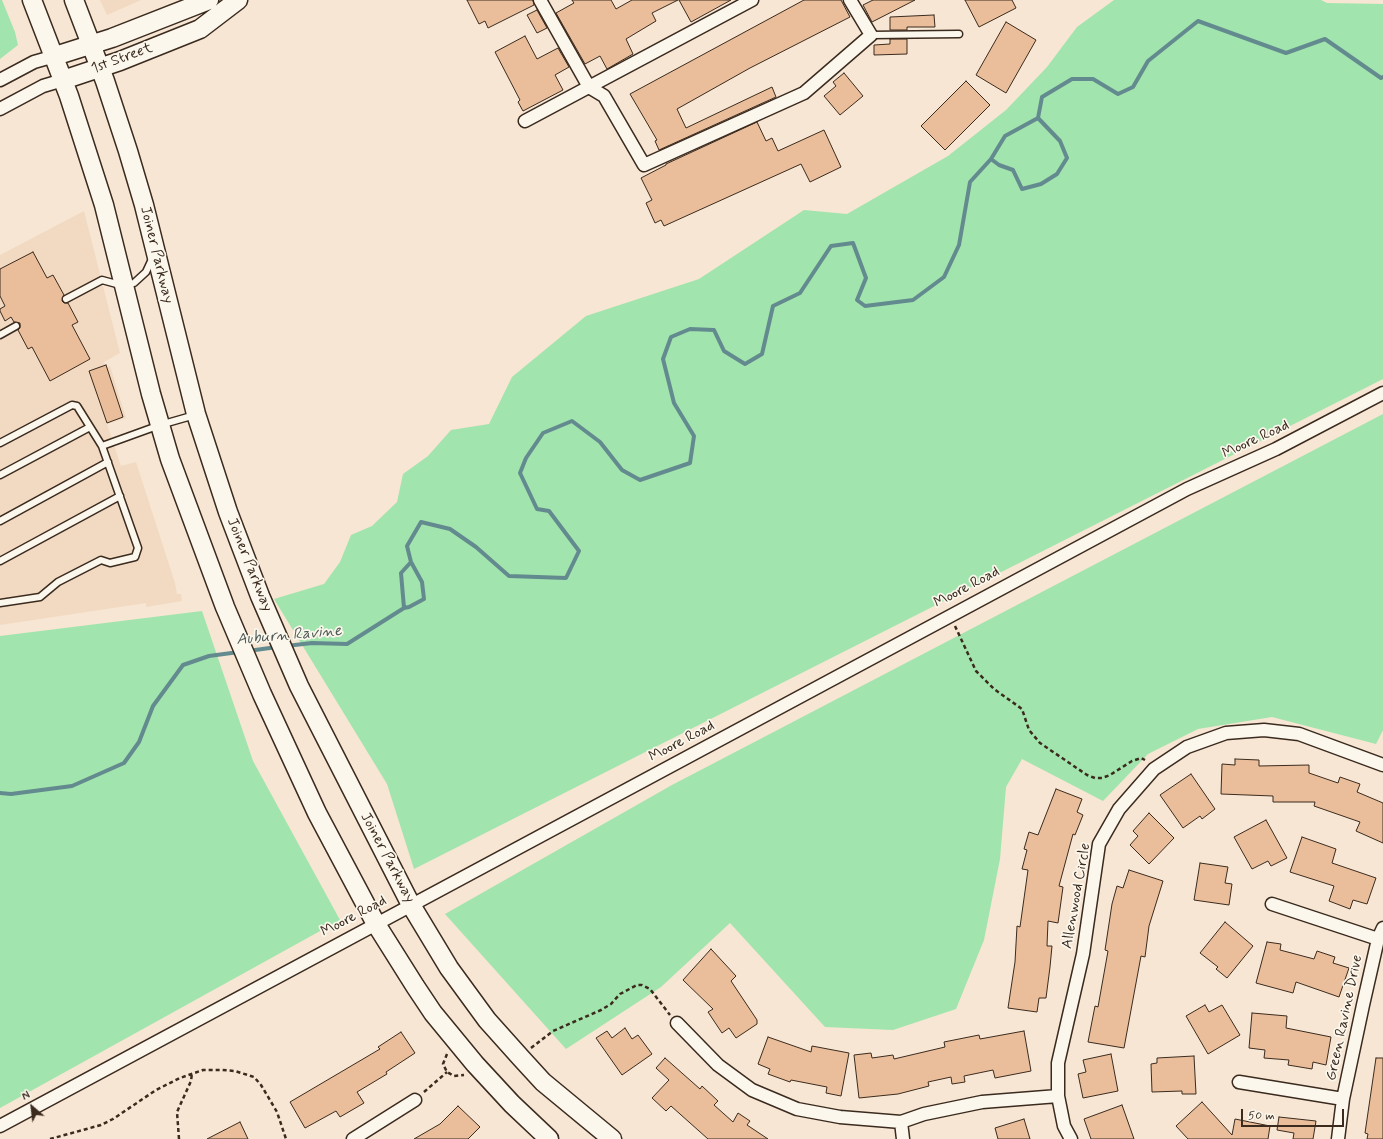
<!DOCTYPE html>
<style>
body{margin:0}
#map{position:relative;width:1383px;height:1139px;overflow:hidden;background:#f6e6d3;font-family:Mynerve,sans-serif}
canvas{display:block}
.north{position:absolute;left:12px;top:1087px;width:40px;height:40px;-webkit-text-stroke:3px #fbf7ec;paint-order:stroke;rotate:332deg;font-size:11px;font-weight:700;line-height:16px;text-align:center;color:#3b2a1e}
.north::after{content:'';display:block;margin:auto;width:14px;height:18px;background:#3b2a1e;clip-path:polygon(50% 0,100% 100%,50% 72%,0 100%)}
.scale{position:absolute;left:1241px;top:1109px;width:103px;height:18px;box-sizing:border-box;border:2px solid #3b2a1e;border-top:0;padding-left:5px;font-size:12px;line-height:14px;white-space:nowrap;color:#3b2a1e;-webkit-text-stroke:3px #fbf7ec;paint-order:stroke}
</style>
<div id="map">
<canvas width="1383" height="1139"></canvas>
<div class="north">N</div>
<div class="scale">50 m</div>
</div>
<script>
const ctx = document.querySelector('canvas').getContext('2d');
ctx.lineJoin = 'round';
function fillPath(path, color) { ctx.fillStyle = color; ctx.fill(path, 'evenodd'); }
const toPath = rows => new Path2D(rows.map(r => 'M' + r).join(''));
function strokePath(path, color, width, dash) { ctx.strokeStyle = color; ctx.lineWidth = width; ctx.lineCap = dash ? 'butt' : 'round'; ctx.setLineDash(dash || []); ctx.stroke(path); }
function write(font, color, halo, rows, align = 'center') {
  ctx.font = font + ' Mynerve,sans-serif'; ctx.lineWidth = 3.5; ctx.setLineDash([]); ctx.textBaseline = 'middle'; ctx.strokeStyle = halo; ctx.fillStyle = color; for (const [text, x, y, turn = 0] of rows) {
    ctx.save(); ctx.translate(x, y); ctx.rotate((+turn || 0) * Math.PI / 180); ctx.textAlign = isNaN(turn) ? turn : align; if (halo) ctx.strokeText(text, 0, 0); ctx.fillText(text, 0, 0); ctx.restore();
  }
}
fillPath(toPath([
 [100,0,141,0,107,15],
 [84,211,120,353,104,362,106,367,110,366,126,418,107,424,121,466,136,462,175,583,177,594,181,594,182,601,146,607,146,603,0,625,0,255]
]), '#f2dac2');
fillPath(toPath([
 [0,0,2,0,15,32,18,45,0,59],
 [1114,0,1321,0,1327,3,1383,4,1383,379,414,869,387,784,274,599,324,584,340,562,351,535,372,526,397,502,403,474,428,456,451,430,489,424,512,377,586,316,699,279,804,210,847,214,948,156,1006,110,1047,67,1077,27],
 [1383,414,1383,730,1376,744,1272,717,1198,729,1148,754,1103,801,1022,759,1006,787,1000,859,984,940,956,1009,893,1030,825,1027,730,923,661,987,566,1049,445,914,672,785],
 [202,611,253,761,340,920,0,1108,0,636]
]), '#a2e4ad');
strokePath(toPath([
 [991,159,999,165,1013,170,1022,189,1041,184,1057,174,1067,158,1060,141,1038,118],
 [404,608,409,607,424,599,422,582,411,562],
 [286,646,312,643,347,644,404,608,401,573,411,562,407,546,421,522,450,529,476,547,509,576,566,578,579,551,549,511,537,509,520,473,526,458,543,433,572,421,600,442,622,470,640,480,690,463,694,436,674,403,663,359,671,337,690,329,714,330,724,351,745,364,762,354,773,306,800,293,831,246,853,243,866,278,857,300,865,306,913,300,944,277,959,245,970,182,991,159,1005,136,1038,118,1042,97,1072,79,1093,79,1118,94,1133,87,1148,61,1198,21,1286,53,1325,39,1381,78,1383,77],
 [248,651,277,647],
 [0,793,11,794,72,786,124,763,139,742,153,706,183,665,209,656,239,652]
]), '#638b8f', 4);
const building = toPath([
 [467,0,533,0,534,5,488,28,485,21,479,24,467,0],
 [572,0,611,0,616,9,632,0,678,0,652,13,656,21,626,39,633,54,607,69,600,56,585,64,556,13,574,3,572,0],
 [679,0,731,0,691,22,679,0],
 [804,0,841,0,850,17,750,68,677,109,686,128,772,87,776,97,659,150,655,141,657,140,630,94,804,0],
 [873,0,915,0,872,22,863,5,873,0],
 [965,0,1012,0,1016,8,979,27,965,0],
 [537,10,547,28,537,33,527,15,537,10],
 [934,15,935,27,907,27,907,30,890,30,890,17,934,15],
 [1006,22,1036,40,1006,93,976,75,1006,22],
 [525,36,537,59,558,48,569,67,555,75,563,90,523,111,518,102,520,100,495,52,525,36],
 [890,39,907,39,907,54,874,55,874,45,890,44,890,39],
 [844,73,863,96,840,115,824,96,836,86,833,82,844,73],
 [966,81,990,105,945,150,921,126,966,81],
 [757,122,766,141,772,138,778,151,824,130,841,167,810,182,801,164,664,226,661,220,655,223,646,203,652,200,641,178,666,165,666,164,757,122],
 [33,252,47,278,53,275,64,295,62,301,64,303,68,303,78,322,72,325,90,359,50,381,32,347,28,349,18,330,20,328,20,323,14,322,11,317,5,321,0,311,0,309,5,306,0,296,0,269,33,252],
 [106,365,123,417,107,423,89,371,106,365],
 [1235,759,1259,760,1259,766,1309,765,1309,773,1338,783,1340,777,1360,784,1357,792,1383,803,1383,843,1356,831,1360,822,1314,806,1315,802,1273,802,1273,796,1221,794,1222,764,1235,765,1235,759],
 [1191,774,1215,809,1202,819,1200,816,1183,828,1160,795,1191,774],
 [1056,789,1082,799,1077,812,1083,815,1075,835,1073,834,1059,886,1063,887,1058,923,1048,921,1047,946,1052,946,1050,967,1046,998,1039,998,1037,1012,1008,1008,1015,962,1017,926,1020,927,1028,870,1022,869,1027,850,1024,849,1029,832,1038,835,1056,789],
 [1149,813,1174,838,1149,864,1130,845,1138,836,1133,831,1149,813],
 [1266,820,1287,858,1271,866,1268,861,1252,869,1234,837,1266,820],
 [1302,837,1336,849,1332,863,1376,878,1367,904,1353,900,1350,909,1329,901,1334,886,1290,872,1302,837],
 [1200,863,1228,867,1225,883,1232,884,1229,905,1194,900,1200,863],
 [1129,870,1163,881,1149,926,1145,957,1141,956,1124,1048,1088,1042,1095,1006,1098,1007,1108,951,1105,950,1112,904,1117,886,1123,888,1129,870],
 [1225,922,1253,946,1227,978,1216,969,1218,967,1200,953,1225,922],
 [1267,942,1281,944,1280,950,1314,959,1317,951,1335,957,1333,963,1349,968,1339,997,1296,982,1293,993,1256,983,1267,942],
 [711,949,736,976,731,981,757,1020,757,1024,736,1038,729,1028,722,1033,708,1012,713,1009,683,980,711,949],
 [1205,1005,1209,1012,1222,1005,1240,1035,1208,1054,1186,1016,1205,1005],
 [1252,1013,1287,1016,1286,1028,1331,1037,1326,1065,1313,1062,1312,1069,1288,1065,1289,1060,1264,1058,1265,1050,1249,1048,1252,1013],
 [625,1028,632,1039,638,1035,652,1054,622,1075,596,1038,607,1031,612,1038,625,1028],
 [1024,1031,1031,1071,995,1078,993,1070,964,1076,965,1082,952,1084,951,1077,928,1082,929,1086,898,1094,859,1098,854,1055,871,1053,872,1058,893,1055,894,1059,945,1047,944,1042,979,1035,980,1039,1024,1031],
 [401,1032,415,1053,386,1072,387,1074,357,1092,364,1103,340,1117,336,1111,305,1128,290,1102,380,1049,378,1047,401,1032],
 [768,1037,811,1052,812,1046,849,1053,841,1096,826,1093,827,1087,791,1080,790,1082,768,1074,770,1069,758,1064,768,1037],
 [1111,1054,1118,1091,1083,1098,1078,1074,1086,1072,1083,1060,1111,1054],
 [1194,1056,1196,1094,1182,1094,1182,1091,1152,1092,1151,1064,1157,1063,1157,1058,1194,1056],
 [665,1058,700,1089,702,1086,718,1101,714,1105,733,1122,738,1113,750,1121,747,1125,768,1139,708,1139,671,1106,666,1111,652,1098,669,1080,656,1068,665,1058],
 [1376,1058,1383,1058,1383,1139,1367,1139,1368,1134,1365,1133,1376,1058],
 [1202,1102,1232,1135,1235,1119,1270,1126,1268,1139,1188,1139,1176,1126,1202,1102],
 [1122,1105,1134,1139,1091,1139,1084,1119,1122,1105],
 [458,1106,480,1127,468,1139,414,1139,440,1124,458,1106],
 [1279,1117,1316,1121,1313,1139,1293,1139,1294,1133,1277,1130,1279,1117],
 [1024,1119,1030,1139,998,1139,995,1128,1024,1119],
 [240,1122,248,1139,207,1139,240,1122]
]);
fillPath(building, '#eabe9a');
strokePath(building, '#3b2a1e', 1);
const lane = toPath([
 [871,35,959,34],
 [66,299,102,280,124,286,134,283,146,272,153,257],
 [0,335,16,326],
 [0,443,72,405,77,406,102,446,138,548,135,557,110,563,101,560,58,582,40,597,0,603],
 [102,446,160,425,195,415],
 [0,475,90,427],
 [0,521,108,462],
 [0,561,120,496]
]);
const street = toPath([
 [540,0,589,87,604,96,644,165,804,93,871,35,850,0],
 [0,80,34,62,55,56],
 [0,109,43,86,63,80],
 [525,121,752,0],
 [1272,904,1378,939],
 [677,1023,718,1065,752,1090,797,1109,840,1117,901,1122,924,1114,982,1102,1058,1096],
 [1239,1082,1343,1099],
 [901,1122,903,1139],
 [0,1126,1187,489,1276,449,1383,393],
 [353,1139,415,1100],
 [1071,1139,1064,1126,1058,1096,1058,1063,1083,954,1099,844,1119,809,1154,769,1187,747,1226,733,1264,730,1299,734,1383,765],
 [1338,1139,1343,1099,1363,1005,1378,939,1383,928]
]);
const secondary = toPath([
 [32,0,69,96,104,205,151,394,170,459,225,607,262,694,317,813,376,924,415,986,433,1013,475,1064,512,1104,549,1139],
 [74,0,105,81,128,151,144,205,196,414,228,512,260,596,299,686,411,905,449,968,487,1020,521,1058,543,1082,612,1139],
 [55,56,112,38,209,0],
 [63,80,120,61,200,29,238,0]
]);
strokePath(lane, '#3b2a1e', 9);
strokePath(street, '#3b2a1e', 15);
strokePath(secondary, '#3b2a1e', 21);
strokePath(toPath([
 [955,626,976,671,994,689,1022,709,1029,730,1040,743,1087,775,1095,778,1102,778,1110,775,1132,761,1141,758,1145,760],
 [531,1048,553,1031,601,1010,611,1004,620,994,637,985,642,985,650,989,670,1015],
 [447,1054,443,1064,447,1072,454,1076,464,1075],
 [424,1092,447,1072],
 [50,1139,101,1125,113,1119,156,1090,180,1078,203,1070,222,1070,235,1071,254,1077,261,1085,277,1112,286,1139],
 [179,1139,177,1112,191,1081,192,1073]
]), '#3b2a1e', 2.5, [4, 3]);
strokePath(lane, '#fbf7ec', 6);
strokePath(street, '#fbf7ec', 12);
strokePath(secondary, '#fbf7ec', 18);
write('15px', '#3b2a1e', '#fbf7ec', [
 ["1st Street",122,59,-20],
 ["Joiner Parkway",156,255,76],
 ["Moore Road",1256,440,-25],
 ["Joiner Parkway",249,565,68],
 ["Moore Road",967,588,-28],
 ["Moore Road",682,742,-28],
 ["Joiner Parkway",387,858,62],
 ["Allenwood Circle",1077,896,-80],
 ["Moore Road",354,917,-28],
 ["Green Ravine Drive",1345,1018,-78]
]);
write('italic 16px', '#4f5a57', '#fbf7ec', [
 ["Auburn Ravine",289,636,-5]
]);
</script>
